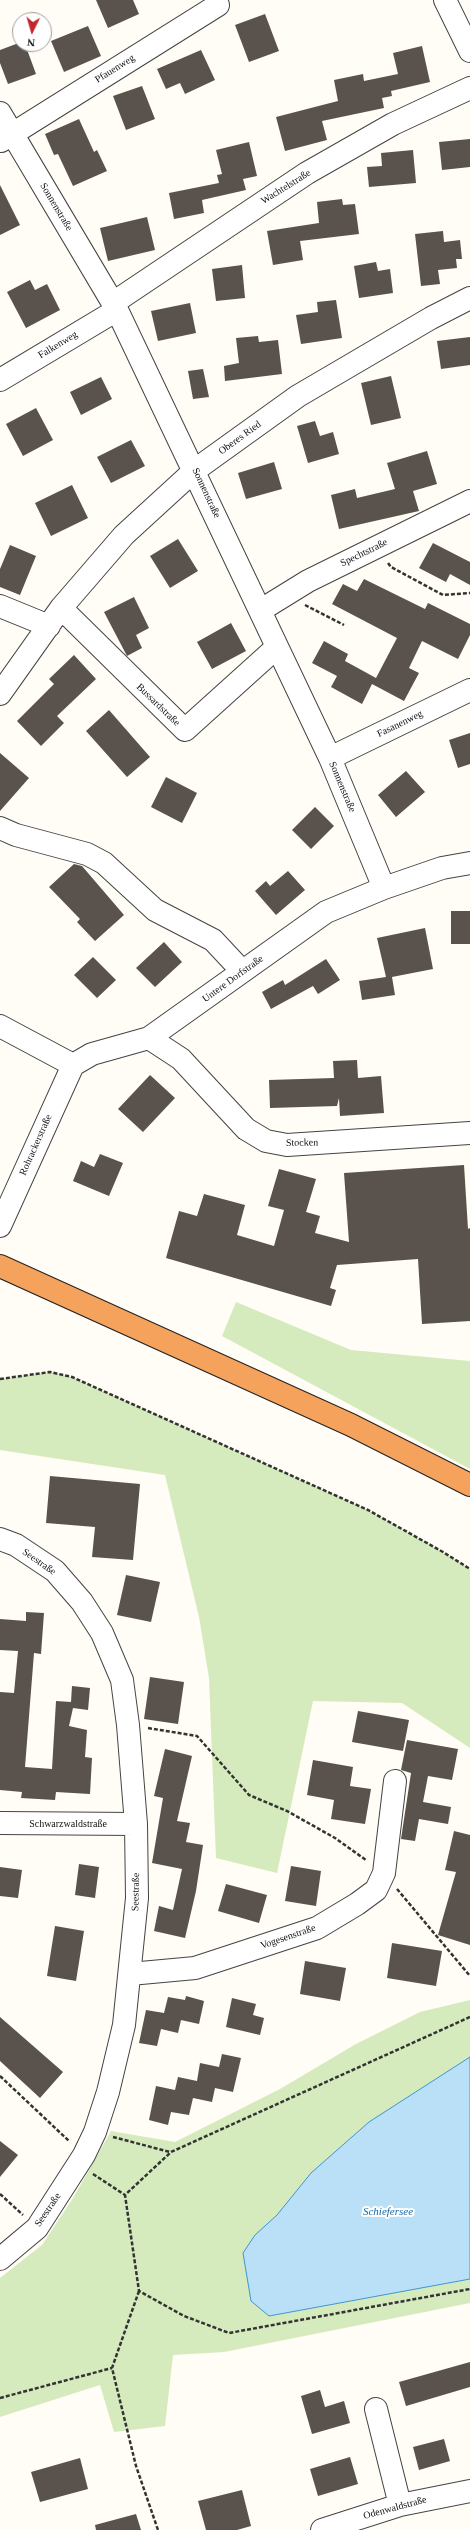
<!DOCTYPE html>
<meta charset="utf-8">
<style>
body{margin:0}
#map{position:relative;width:470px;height:2530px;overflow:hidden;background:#fffdf5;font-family:Georgia,serif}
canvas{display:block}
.north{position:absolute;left:12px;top:12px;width:40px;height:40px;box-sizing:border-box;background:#fff;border:1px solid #a0a0a0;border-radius:50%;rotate:185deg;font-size:11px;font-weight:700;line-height:16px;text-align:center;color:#111}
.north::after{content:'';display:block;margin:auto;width:14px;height:18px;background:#c4262e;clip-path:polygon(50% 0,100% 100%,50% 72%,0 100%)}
</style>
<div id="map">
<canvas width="470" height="2530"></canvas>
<div class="north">N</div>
</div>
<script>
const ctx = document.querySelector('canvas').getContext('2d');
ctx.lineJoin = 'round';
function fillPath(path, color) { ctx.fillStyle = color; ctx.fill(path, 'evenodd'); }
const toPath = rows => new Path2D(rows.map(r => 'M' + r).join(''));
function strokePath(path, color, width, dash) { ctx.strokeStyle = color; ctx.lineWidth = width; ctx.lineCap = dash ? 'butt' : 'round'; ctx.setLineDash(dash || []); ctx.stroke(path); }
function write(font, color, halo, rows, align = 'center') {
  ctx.font = font + ' Georgia,serif'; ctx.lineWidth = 4; ctx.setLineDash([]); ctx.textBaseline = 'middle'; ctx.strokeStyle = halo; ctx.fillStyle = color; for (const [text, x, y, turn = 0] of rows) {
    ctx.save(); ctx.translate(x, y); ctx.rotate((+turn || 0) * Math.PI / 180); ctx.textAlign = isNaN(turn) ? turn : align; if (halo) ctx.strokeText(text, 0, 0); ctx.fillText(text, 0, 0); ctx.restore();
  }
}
fillPath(toPath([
 [236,1302,351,1350,470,1361,470,1469,222,1336],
 [50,1372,72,1377,368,1510,443,1552,470,1569,470,1748,402,1703,313,1701,277,1873,216,1858,209,1678,199,1617,165,1475,0,1450,0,1379],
 [470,2000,470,2303,224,2352,173,2355,165,2426,114,2432,100,2385,0,2417,0,2278,42,2245,73,2198,111,2131,175,2142,280,2089,356,2044,420,2012]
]), '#d5ebbd');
const water = toPath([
 [470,2057,470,2279,269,2316,251,2301,243,2253,255,2235,277,2215,311,2173,369,2122,470,2057]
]);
fillPath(water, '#b9e0f7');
strokePath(water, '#3f96cf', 1);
fillPath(toPath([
 [96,0,133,0,139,14,108,28],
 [265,14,279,51,249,62,235,25],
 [88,26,101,56,64,72,51,41],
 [16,44,25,44,36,74,8,84,0,63,0,50],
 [422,46,430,82,391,91,392,96,382,98,384,108,322,121,327,140,285,151,276,117,338,101,334,80,363,74,364,81,398,74,393,53],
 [201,50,215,80,185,94,180,83,166,89,157,69],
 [142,86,155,119,126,130,113,96],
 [79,119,94,152,97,150,107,171,73,186,58,154,54,155,45,134],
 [470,139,470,167,442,170,439,142],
 [249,142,257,176,243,179,246,190,202,200,204,213,174,219,169,193,219,183,217,175,222,174,216,150],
 [413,150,416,183,369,187,367,167,382,166,381,153],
 [0,185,20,225,0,235],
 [342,199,343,205,355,204,359,234,300,241,303,260,273,265,267,231,319,223,317,202],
 [147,217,155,250,108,261,100,228],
 [443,231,444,242,460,240,462,259,456,259,457,268,438,270,440,284,421,286,415,234],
 [376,262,378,271,390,269,393,293,359,298,354,266],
 [242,265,245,298,216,301,212,269],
 [30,280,35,290,47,284,60,310,26,328,7,292],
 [336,300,342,338,301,344,296,315,318,312,317,302],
 [190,303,196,333,158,341,151,311],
 [258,336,259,342,278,340,282,374,225,381,224,366,239,363,236,338],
 [470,337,470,365,441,369,437,341],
 [203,369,209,397,193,399,188,371],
 [391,376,401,418,371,425,361,383],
 [101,377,112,399,81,415,70,392],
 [36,408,53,440,23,456,6,424],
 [315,421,320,436,333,432,339,454,308,463,297,426],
 [131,440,145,466,111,483,97,457],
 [427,451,437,484,413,491,419,511,339,529,331,495,355,489,357,498,395,489,387,463],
 [274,462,282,489,246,499,238,473],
 [72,485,88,518,51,536,35,503],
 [178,539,198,571,170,588,150,556],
 [433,543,470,562,470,585,450,574,446,582,419,568],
 [10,545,36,556,20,595,0,587,0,569],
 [364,579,425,609,428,603,470,624,470,635,458,659,422,641,409,668,419,673,404,701,372,684,362,704,331,687,337,676,312,663,324,641,348,654,345,661,376,678,397,638,332,604,343,584,357,591],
 [134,597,149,628,136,635,142,648,127,656,104,612],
 [231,623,246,651,212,669,197,642],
 [74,655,96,679,57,716,64,723,41,746,17,721,54,684,49,679],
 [109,710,150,757,127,777,86,731],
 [470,733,470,764,458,768,449,740],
 [0,753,29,778,0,811],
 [406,771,425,792,396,817,378,795],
 [166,777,197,793,182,823,151,807],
 [315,807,334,826,311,849,292,830],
 [74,864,82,866,124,915,95,941,77,922,80,919,49,887],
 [288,871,305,890,276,915,255,891,266,881,270,886],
 [451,911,470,911,470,944,451,944],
 [425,928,433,969,392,977,395,995,362,1000,359,981,386,977,377,938],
 [164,942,182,962,155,987,136,968],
 [93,957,116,980,97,998,74,975],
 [326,959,340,980,318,994,313,986,271,1009,262,992,283,980,285,985],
 [357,1060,358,1078,381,1076,384,1113,340,1116,339,1098,337,1106,270,1108,269,1080,334,1078,333,1061],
 [150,1075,175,1098,143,1132,118,1109],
 [100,1154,123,1163,109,1196,73,1181,81,1161,94,1167],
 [464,1165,468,1229,470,1228,470,1321,422,1324,418,1259,337,1265,330,1288,336,1290,331,1306,166,1258,179,1211,197,1216,204,1194,245,1205,237,1235,274,1246,284,1210,268,1206,279,1169,316,1179,306,1212,320,1216,315,1233,349,1242,344,1173],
 [50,1476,140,1484,133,1560,92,1557,95,1527,46,1523],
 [126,1575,160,1582,151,1622,117,1615],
 [26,1612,44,1613,41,1654,34,1653,25,1767,52,1769,56,1701,71,1702,72,1686,90,1688,88,1710,73,1708,69,1726,87,1730,85,1757,92,1758,90,1794,56,1792,55,1800,21,1798,22,1792,0,1790,0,1692,14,1693,18,1651,0,1650,0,1619,26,1621],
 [150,1677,184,1682,178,1724,144,1719],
 [358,1711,409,1720,403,1751,352,1742],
 [407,1740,458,1749,452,1780,428,1776,423,1802,451,1807,448,1824,419,1819,415,1841,401,1839,411,1773,401,1770],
 [165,1749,192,1756,177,1821,190,1823,186,1842,203,1845,196,1891,185,1938,154,1931,159,1906,173,1910,182,1869,152,1863,163,1798,154,1796],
 [313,1760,353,1767,350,1786,371,1789,365,1824,331,1819,334,1800,307,1795],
 [454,1831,470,1835,470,1945,438,1935,456,1872,445,1870],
 [79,1864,99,1867,95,1898,75,1895],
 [291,1866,321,1871,316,1906,285,1901],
 [0,1867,22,1870,18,1898,0,1896],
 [226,1884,267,1895,259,1923,218,1911],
 [55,1926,84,1931,76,1981,47,1976],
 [392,1943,442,1951,436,1986,387,1978],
 [305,1961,346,1968,340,2001,300,1994],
 [186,1996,204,2001,199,2024,181,2020,178,2033,161,2029,157,2046,139,2043,146,2010,164,2013,168,1997,185,2000],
 [232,1998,256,2004,253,2015,264,2018,260,2035,226,2027],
 [0,2017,63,2072,40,2098,0,2061],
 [222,2054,241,2058,233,2092,215,2088,212,2102,193,2098,189,2115,171,2112,168,2125,149,2120,156,2086,175,2090,178,2077,197,2081,200,2063,219,2067],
 [0,2141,18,2155,0,2177],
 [470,2362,470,2387,406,2406,399,2382],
 [320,2390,325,2407,344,2401,350,2423,312,2434,301,2396],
 [444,2439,450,2461,419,2470,413,2447],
 [350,2457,358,2484,318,2496,310,2469],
 [80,2458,88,2489,40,2502,31,2472],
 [242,2490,251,2526,237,2530,206,2530,198,2501],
 [136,2514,141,2530,96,2530,95,2525]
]), '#5a524d');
const minor = toPath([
 [445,0,470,51],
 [0,113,117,310,330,758,384,888],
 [1,141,218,5],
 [113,303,307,173,393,124,470,88],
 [0,380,117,310],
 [0,606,49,626],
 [61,608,185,730,277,647],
 [261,610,308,581,470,501],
 [0,694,61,608,124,535,195,470,298,396,431,318,470,298],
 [330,758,470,690],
 [0,828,16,835,87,854,104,863,155,910,213,940,242,971],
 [0,1026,73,1065],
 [149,1038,181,1059,246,1129,266,1141,287,1145,470,1133],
 [73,1065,92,1054,149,1038,326,912,384,888,442,868,470,863],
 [0,1226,73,1065],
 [0,1539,16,1545,55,1571,82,1602,102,1633,122,1680,128,1725,136,1824,137,1898,124,2025,108,2092,95,2132,84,2155,37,2228,0,2259],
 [0,1823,136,1824],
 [130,1974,195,1968,317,1928,357,1904,376,1890,384,1873,395,1781],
 [376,2409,400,2505],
 [322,2530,400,2505,470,2491]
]);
const highway = toPath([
 [0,1266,351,1425,470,1485]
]);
strokePath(minor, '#444', 24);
strokePath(highway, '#222', 24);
strokePath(toPath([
 [388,563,391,567,443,595,470,593],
 [305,605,344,625],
 [0,1379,50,1372,72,1377,368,1510,443,1552,470,1569],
 [148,1728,197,1736,249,1795,287,1811,335,1838,366,1860],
 [397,1889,470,1976],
 [470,2017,171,2152,125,2195,139,2291,184,2316,229,2333,470,2289],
 [0,2076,69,2141],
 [113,2137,170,2152],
 [93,2174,125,2195],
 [0,2194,23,2215],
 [139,2291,112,2368,136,2466,158,2530],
 [0,2398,112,2368]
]), '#333', 2.5, [4, 2]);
strokePath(minor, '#fff', 22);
strokePath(highway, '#f5a25d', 22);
write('10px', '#111', '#fff', [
 ["Pfauenweg",115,69,-32],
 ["Wachtelstraße",286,187,-32],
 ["Sonnenstraße",56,207,59],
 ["Falkenweg",58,345,-31],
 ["Oberes Ried",240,438,-36],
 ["Sonnenstraße",206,493,65],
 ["Spechtstraße",364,553,-26],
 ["Bussardstraße",158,705,44],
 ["Fasanenweg",400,724,-26],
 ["Sonnenstraße",342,787,67],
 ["Untere Dorfstraße",233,979,-36],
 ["Stocken",302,1143,-1],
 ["Rohrackerstraße",36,1145,-66],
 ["Seestraße",39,1562,35],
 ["Schwarzwaldstraße",68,1824],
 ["Seestraße",136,1892,-89],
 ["Vogesenstraße",288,1937,-19],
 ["Seestraße",48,2210,-56],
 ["Odenwaldstraße",395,2508,-15]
]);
write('italic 11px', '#1768a6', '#fff', [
 ["Schiefersee",388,2212]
]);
</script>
